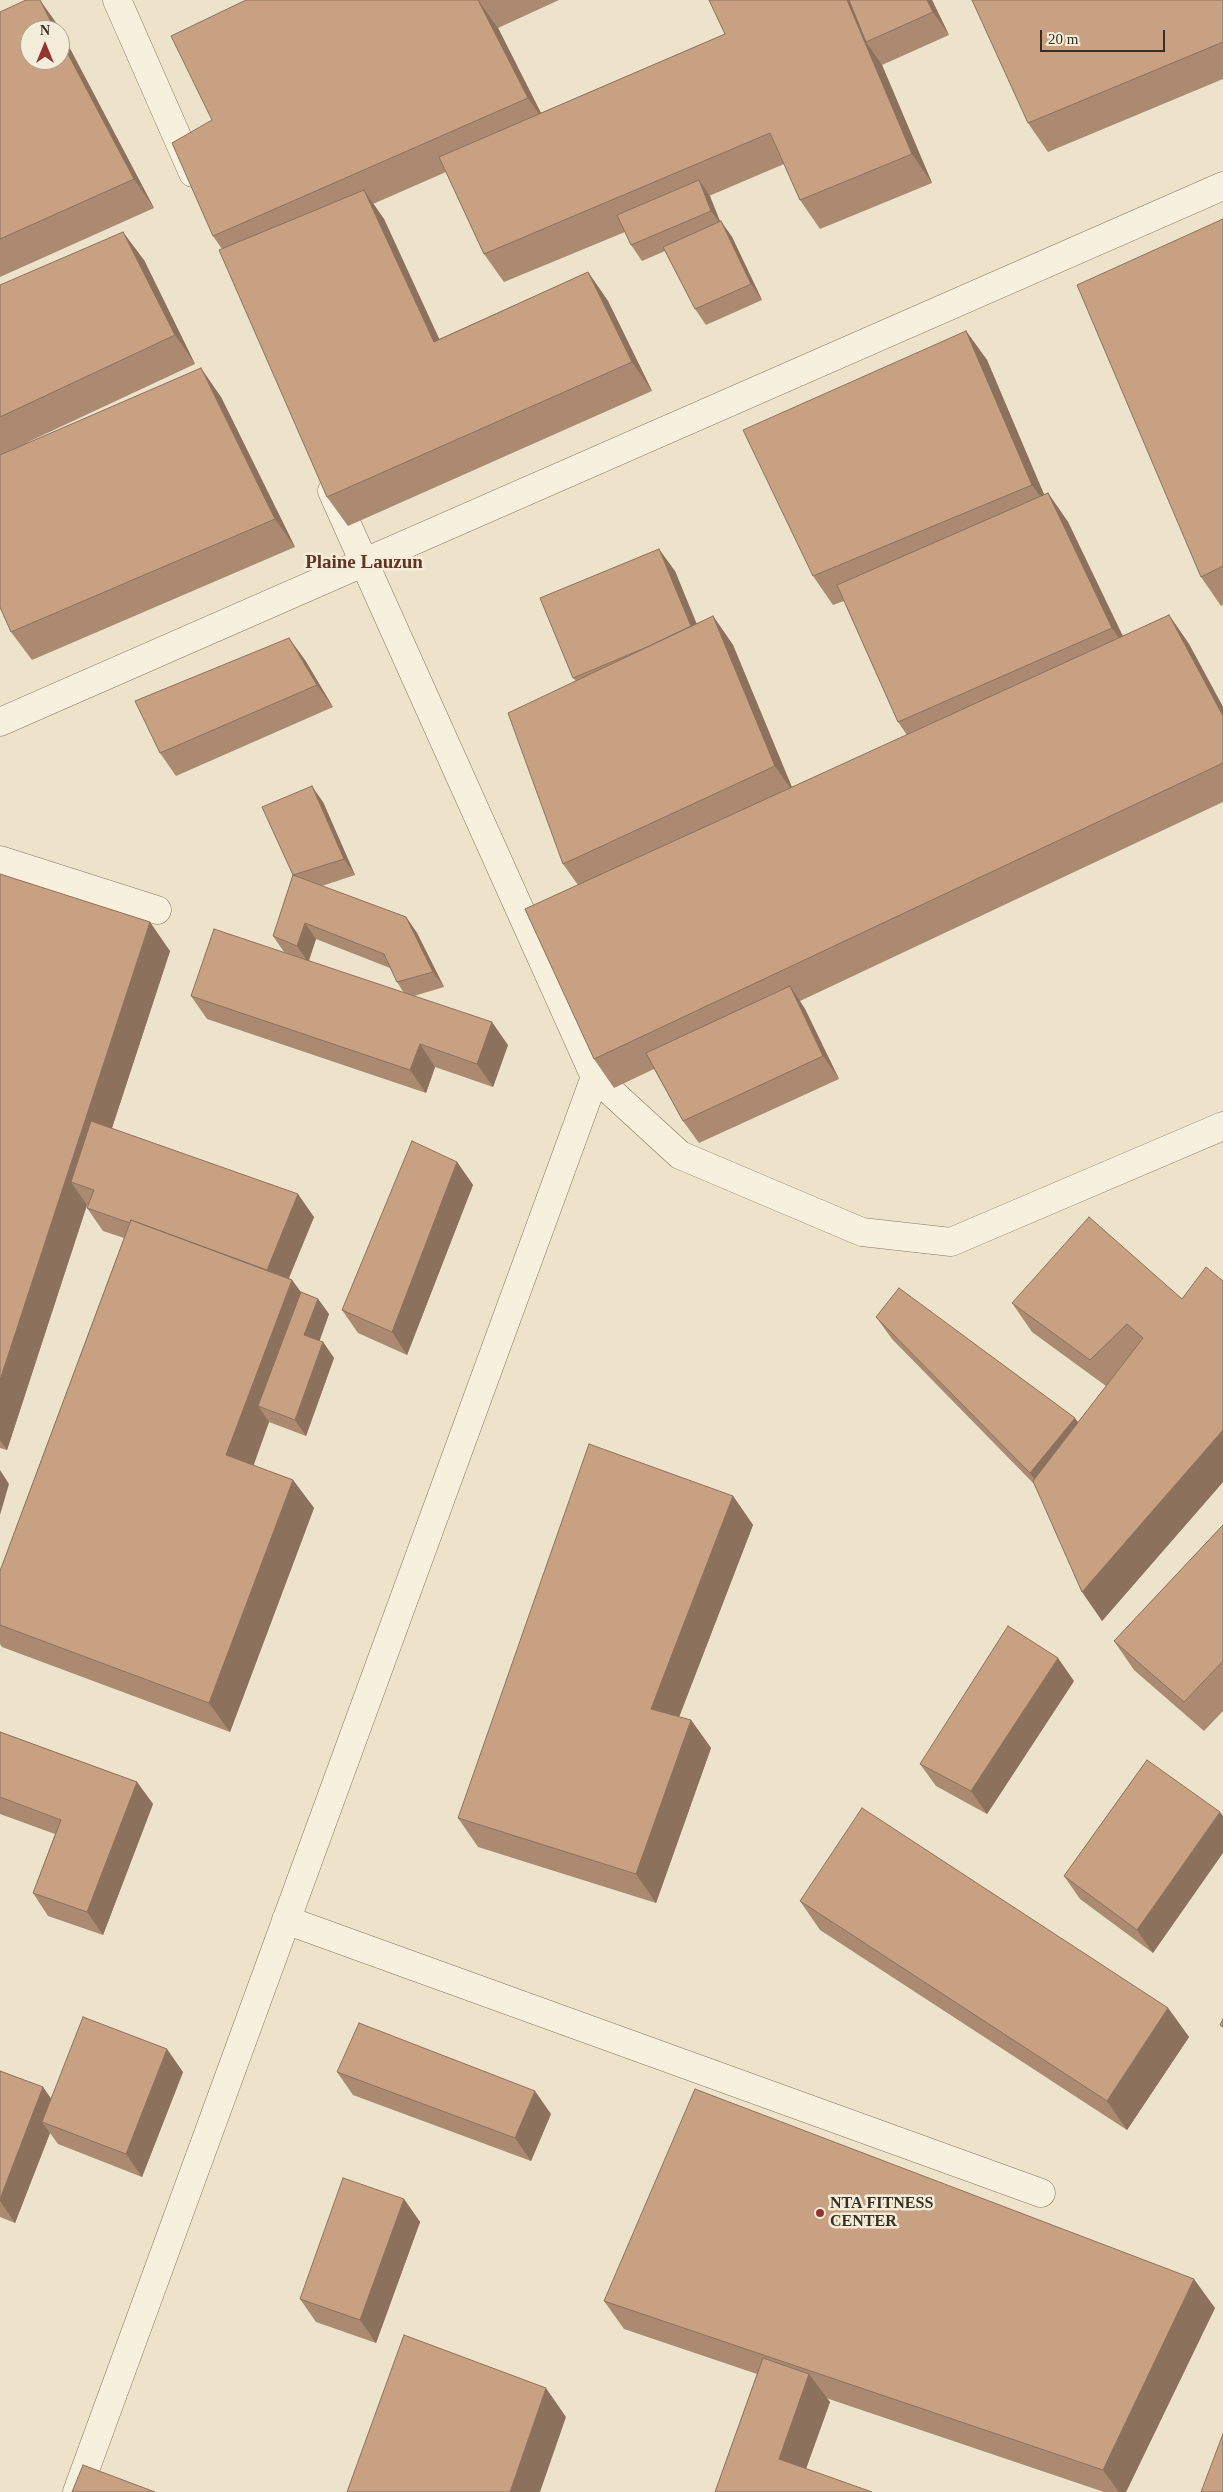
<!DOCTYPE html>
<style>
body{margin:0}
#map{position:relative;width:1223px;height:2492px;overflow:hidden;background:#ece3ca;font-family:"Times New Roman",serif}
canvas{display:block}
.north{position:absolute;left:20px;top:20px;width:50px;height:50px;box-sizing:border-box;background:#f4edd9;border:1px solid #a9a190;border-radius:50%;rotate:0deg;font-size:14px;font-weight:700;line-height:20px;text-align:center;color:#392e22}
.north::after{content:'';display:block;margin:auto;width:18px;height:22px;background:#933633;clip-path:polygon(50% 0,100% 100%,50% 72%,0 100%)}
.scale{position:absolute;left:1040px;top:30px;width:125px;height:22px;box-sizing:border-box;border:2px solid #392e22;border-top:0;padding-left:6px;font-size:15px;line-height:18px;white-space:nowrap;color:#392e22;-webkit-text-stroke:4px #f4edd9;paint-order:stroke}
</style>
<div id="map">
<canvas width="1223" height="2492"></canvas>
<div class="north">N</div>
<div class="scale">20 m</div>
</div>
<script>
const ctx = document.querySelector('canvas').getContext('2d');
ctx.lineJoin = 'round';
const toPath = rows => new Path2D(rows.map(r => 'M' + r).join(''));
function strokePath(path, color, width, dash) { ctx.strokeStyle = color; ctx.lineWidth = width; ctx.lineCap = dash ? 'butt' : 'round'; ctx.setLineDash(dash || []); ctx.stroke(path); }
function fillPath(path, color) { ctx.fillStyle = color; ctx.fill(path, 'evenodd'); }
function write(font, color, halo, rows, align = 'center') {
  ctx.font = font + ' "Times New Roman",serif'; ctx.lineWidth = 5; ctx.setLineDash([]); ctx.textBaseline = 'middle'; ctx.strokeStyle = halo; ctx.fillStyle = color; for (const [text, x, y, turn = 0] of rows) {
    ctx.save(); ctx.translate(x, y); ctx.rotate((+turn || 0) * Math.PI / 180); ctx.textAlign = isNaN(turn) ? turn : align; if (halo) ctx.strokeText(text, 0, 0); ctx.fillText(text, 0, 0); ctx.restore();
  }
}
const minor = toPath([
 [117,0,193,173],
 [332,491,595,1077,680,1155,862,1232,951,1242,1223,1126],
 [0,722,1223,186],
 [0,860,157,910],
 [286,1920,1041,2193],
 [77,2492,595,1077]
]);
strokePath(minor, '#88765f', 29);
strokePath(minor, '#f7f0dd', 28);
fillPath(toPath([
 [246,0,559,0,498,28,541,113,725,34,709,0,932,0,949,35,882,65,932,183,820,229,800,200,784,164,709,196,720,222,732,237,762,300,706,325,695,309,665,251,642,261,631,245,625,232,504,282,484,254,446,172,373,204,384,219,439,339,588,272,608,301,652,391,348,526,327,497,222,249,213,236,212,120],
 [1223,0,1223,79,1048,152,1028,123],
 [0,12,57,24,154,208,0,277],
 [1223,219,1223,605,1221,606,1201,577],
 [144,260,195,364,26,443,221,397,295,547,32,660,11,632,0,607,0,285],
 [966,331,987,360,1044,495,1048,493,1068,522,1123,636,1169,615,1189,644,1223,707,1223,802,800,1001,805,1009,839,1079,699,1143,683,1121,654,1069,614,1088,594,1059,578,885,563,864,576,681,573,678,675,571,696,624,713,616,733,645,792,787,907,735,898,722,844,601,833,605,813,576],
 [305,660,333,707,176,776,160,753],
 [323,802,355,875,322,886,406,917,417,933,444,987,414,996,508,1045,493,1087,435,1067,426,1093,207,1019,191,996,292,955,284,952,273,936,293,875],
 [316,939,390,968,397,982,404,993,309,961],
 [0,874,170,951,112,1128,314,1217,289,1278,292,1280,301,1292,318,1299,329,1314,319,1341,323,1342,334,1358,306,1436,269,1422,253,1465,293,1480,314,1508,230,1732,2,1647,0,1644,0,1571,124,1238,103,1231,87,1208,88,1205,87,1205,7,1450,0,1448],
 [457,1162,473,1185,407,1355,358,1333,342,1310],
 [1223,1281,1223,1482,1102,1621,1034,1484,892,1339,876,1317,1078,1422,1106,1386,1032,1332,1012,1303,1182,1299],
 [733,1496,753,1525,679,1717,691,1720,711,1748,656,1903,478,1847,458,1818],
 [1223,1525,1223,1711,1204,1731,1134,1670,1114,1641],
 [1074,1681,987,1814,936,1786,920,1764],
 [0,1732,137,1782,153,1804,103,1935,48,1916,33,1893,55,1834,0,1814],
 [1147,1760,1153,1953,1080,1899,1064,1876],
 [800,1901,1168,2008,1189,2037,1127,2130,820,1930],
 [0,2071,43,2087,51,2099,183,2072,142,2177,58,2144,50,2133,15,2223,0,2217],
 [337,2072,551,2114,531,2161,353,2095],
 [404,2199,420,2222,376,2343,316,2322,300,2299],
 [604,2301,1215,2308,1126,2492,1104,2492,826,2398,830,2402,806,2469,715,2492,757,2374,624,2329]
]), '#ac8a71');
fillPath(toPath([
 [40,0,57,24,154,208,134,179,60,39,60,30,55,30],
 [478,0,498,28,548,127,528,98],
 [847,0,855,0,866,42,882,65,932,183,912,154],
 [927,0,932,0,949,35,933,12],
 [699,180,710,196,722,226,711,211],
 [364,190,384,219,454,371,434,342],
 [721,221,732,237,762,300,751,284],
 [123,232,144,260,195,364,175,335],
 [588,272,608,301,652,391,632,362],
 [966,331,987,360,1052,513,1032,485],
 [201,368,221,397,295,547,275,519],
 [1048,493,1068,522,1132,656,1112,628],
 [659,549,675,571,708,651,692,629],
 [1169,615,1189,644,1223,707,1223,716],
 [713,616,733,645,795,795,775,766],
 [289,638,305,660,333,707,317,685],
 [312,786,323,802,355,875,344,859],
 [406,917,417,933,444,987,433,972],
 [150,922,170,951,92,1189,71,1182,87,1205,7,1450,0,1440,0,1380],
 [305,923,316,939,308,962,297,946],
 [790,986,805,1009,839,1079,823,1056],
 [492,1022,508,1045,493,1087,477,1064],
 [420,1044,435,1067,426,1093,410,1070],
 [457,1162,473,1185,407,1355,392,1332],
 [298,1194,314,1217,283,1292,267,1270],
 [292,1280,312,1308,258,1406,269,1422,247,1484,226,1455],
 [318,1299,329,1314,316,1351,304,1335],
 [323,1342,334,1358,306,1436,295,1420],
 [1075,1418,1091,1441,1046,1496,1030,1473],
 [1223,1430,1223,1482,1102,1621,1082,1592],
 [0,1470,9,1484,0,1515],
 [293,1480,314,1508,230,1732,209,1703],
 [733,1496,753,1525,671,1738,651,1709],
 [1058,1658,1074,1681,987,1814,971,1791],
 [691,1720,711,1748,656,1903,636,1874],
 [137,1782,153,1804,103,1935,87,1912],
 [1220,1812,1223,1816,1223,1853,1153,1953,1137,1930],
 [1168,2008,1189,2037,1127,2130,1107,2101],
 [167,2049,183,2072,142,2177,126,2154],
 [43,2087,59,2110,42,2122,50,2133,15,2223,0,2201,0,2199],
 [535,2091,551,2114,531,2161,515,2138],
 [404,2199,420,2222,376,2343,360,2320],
 [1194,2279,1215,2308,1126,2492,1119,2492,1103,2470],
 [809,2374,830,2402,799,2488,779,2459],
 [546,2388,566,2417,540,2492,510,2492]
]), '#8c715c');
const building = toPath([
 [26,0,40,0,55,30,30,30,30,60,60,60,60,39,134,179,0,239,0,12,26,0],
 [246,0,478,0,528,98,213,236,172,143,212,120,171,36,246,0],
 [709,0,847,0,912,154,800,200,770,133,484,254,439,157,725,34,709,0],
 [849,0,927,0,933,12,866,42,849,0],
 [972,0,1223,0,1223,42,1028,123,972,0],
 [699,180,711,211,631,245,617,215,699,180],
 [364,190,434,342,588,272,632,362,327,497,219,250,364,190],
 [1223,219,1223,566,1201,577,1077,285,1223,219],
 [721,221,751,284,695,309,663,247,721,221],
 [123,232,175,335,0,417,0,285,123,232],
 [966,331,1032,485,813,576,743,430,966,331],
 [201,368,275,519,11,632,0,607,0,455,201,368],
 [1048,493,1112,628,898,722,837,585,1048,493],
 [659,549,691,626,647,647,573,678,540,598,659,549],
 [1169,615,1223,716,1223,763,594,1059,525,909,1169,615],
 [713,616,775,766,563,864,508,713,713,616],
 [289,638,317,685,160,753,135,701,289,638],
 [312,786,344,859,293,875,262,807,312,786],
 [0,874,150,922,0,1380,0,874],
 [293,875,406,917,433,972,397,982,384,954,305,923,297,946,273,936,293,875],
 [214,929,492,1022,477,1064,420,1044,410,1070,191,996,214,929],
 [790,986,823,1056,683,1121,646,1053,790,986],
 [91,1121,298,1194,267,1270,131,1220,130,1223,87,1208,94,1190,71,1182,91,1121],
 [412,1141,457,1162,392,1332,342,1310,412,1141],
 [1089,1217,1182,1299,1206,1267,1223,1281,1223,1430,1082,1592,1033,1481,1143,1338,1127,1324,1090,1360,1012,1303,1089,1217],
 [131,1220,292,1280,226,1455,293,1480,209,1703,0,1625,0,1571,131,1220],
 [899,1288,1075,1418,1030,1473,876,1317,899,1288],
 [301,1292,318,1299,304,1335,323,1342,295,1420,258,1406,301,1292],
 [589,1444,733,1496,651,1709,691,1720,636,1874,458,1818,589,1444],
 [1223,1525,1223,1661,1184,1702,1114,1641,1223,1525],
 [1008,1626,1058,1658,971,1791,920,1764,1008,1626],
 [0,1732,137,1782,87,1912,33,1893,61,1820,0,1797,0,1732],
 [1147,1760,1220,1812,1137,1930,1064,1876,1147,1760],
 [862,1808,1168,2008,1107,2101,800,1901,862,1808],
 [83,2017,167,2049,126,2154,42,2122,83,2017],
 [1223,2019,1223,2027,1220,2025,1223,2019],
 [359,2023,535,2091,515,2138,337,2072,359,2023],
 [0,2071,43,2087,0,2199,0,2071],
 [695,2089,1194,2279,1103,2470,604,2301,695,2089],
 [343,2178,404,2199,360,2320,300,2299,343,2178],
 [404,2335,546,2388,510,2492,347,2492,404,2335],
 [763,2358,809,2374,779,2459,872,2492,715,2492,763,2358],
 [1223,2434,1223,2492,1201,2492,1223,2434],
 [83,2465,155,2492,72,2492,83,2465]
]);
fillPath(building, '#c8a183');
strokePath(building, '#8c715c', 1);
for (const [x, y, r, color] of [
 [820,2213,5,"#933633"]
]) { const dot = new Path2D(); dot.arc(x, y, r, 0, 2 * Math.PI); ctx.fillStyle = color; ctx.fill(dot); strokePath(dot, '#f4edd9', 2); }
write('bold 16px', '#392e22', '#f4edd9', [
 ["NTA FITNESS",830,2204],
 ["CENTER",830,2222]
], 'left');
write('bold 19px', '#633324', '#f4edd9', [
 ["Plaine Lauzun",364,563]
]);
</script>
